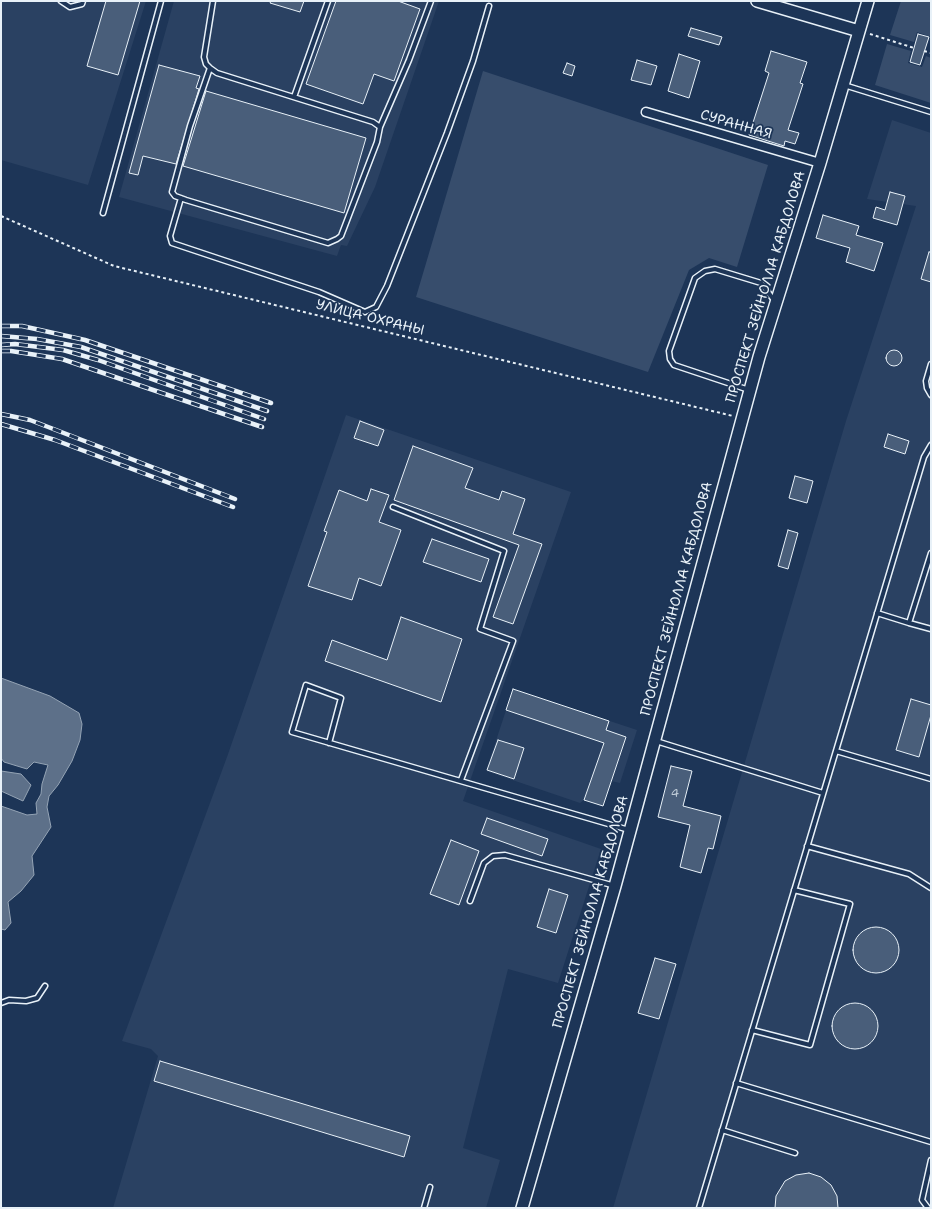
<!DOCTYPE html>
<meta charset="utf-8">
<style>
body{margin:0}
#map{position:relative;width:932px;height:1209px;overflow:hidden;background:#1d3557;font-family:"Shantell Sans",sans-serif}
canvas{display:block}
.frame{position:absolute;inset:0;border:2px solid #e8f1f8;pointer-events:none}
</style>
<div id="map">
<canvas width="932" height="1209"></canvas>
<div class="frame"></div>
</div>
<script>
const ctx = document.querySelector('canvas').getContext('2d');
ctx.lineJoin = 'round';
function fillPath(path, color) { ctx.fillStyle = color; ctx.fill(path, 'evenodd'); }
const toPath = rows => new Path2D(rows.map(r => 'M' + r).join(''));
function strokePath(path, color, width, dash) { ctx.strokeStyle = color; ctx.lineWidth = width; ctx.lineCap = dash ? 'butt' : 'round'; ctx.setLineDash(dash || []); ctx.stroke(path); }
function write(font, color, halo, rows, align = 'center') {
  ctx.font = font + ' "Shantell Sans",sans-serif'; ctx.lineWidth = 3.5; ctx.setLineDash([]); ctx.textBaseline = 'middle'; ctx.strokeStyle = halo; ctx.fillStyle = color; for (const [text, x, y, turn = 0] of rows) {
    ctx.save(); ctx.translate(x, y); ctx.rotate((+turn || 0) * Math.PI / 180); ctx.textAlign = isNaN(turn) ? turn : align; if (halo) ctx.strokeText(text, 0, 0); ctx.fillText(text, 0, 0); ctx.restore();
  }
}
fillPath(toPath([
 [1,1,146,1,88,185,1,160],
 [174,1,439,1,375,187,347,246,341,245,337,256,119,197],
 [892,120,931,133,931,1208,613,1208,846,421,916,206,867,199],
 [346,415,571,492,463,801,601,849,558,983,508,969,463,1148,500,1160,486,1208,113,1208,158,1056,151,1049,122,1041,227,757],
 [513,689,637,730,620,783,611,781,603,806,584,800,580,803,486,771]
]), '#2a4162');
fillPath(toPath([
 [901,1,931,1,931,37,917,32,914,42,890,35],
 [887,44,911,51,908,63,922,67,926,56,931,58,931,103,875,85],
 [483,71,768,165,737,267,709,258,689,270,648,372,416,297]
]), '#374d6c');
const water = toPath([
 [1,678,50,696,79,713,82,724,80,740,72,761,58,785,49,796,47,807,51,827,32,856,34,875,21,891,8,902,11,923,5,930,1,929,1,806,27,815,37,814,36,803,41,794,42,784,48,765,34,762,27,769,4,762,1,758,1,678],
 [1,771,21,774,31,785,23,801,1,791,1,771]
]);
fillPath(water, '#5d7089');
strokePath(water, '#95a4b5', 1);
const building = toPath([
 [106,1,140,1,118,75,87,66,106,1],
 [271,1,304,1,300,12,270,3,271,1],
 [336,1,398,1,420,9,394,81,374,74,363,104,306,84,336,1],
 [691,28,722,37,719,45,688,36,691,28],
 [918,34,929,37,920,65,910,62,918,34],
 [771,51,807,62,800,83,803,84,788,130,799,133,795,144,785,141,784,146,749,135,769,73,765,71,771,51],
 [679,54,700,61,689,98,668,91,679,54],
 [637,60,657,66,651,85,631,80,637,60],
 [567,63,575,66,572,76,563,73,567,63],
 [159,65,200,76,196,88,199,89,176,164,143,156,138,175,129,173,159,65],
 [206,91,366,138,344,213,183,166,206,91],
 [890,192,905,196,897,225,873,218,876,207,885,210,890,192],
 [823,215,859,226,856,235,883,243,874,271,846,262,850,248,816,238,823,215],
 [929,252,931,252,931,282,921,279,929,252],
 '886 358a8 8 0 1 1 16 0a8 8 0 1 1-16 0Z',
 [360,421,384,430,378,446,354,438,360,421],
 [888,434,909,441,905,454,884,447,888,434],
 [413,446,473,468,465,488,499,500,502,491,525,499,513,534,542,544,513,624,493,617,519,545,394,500,413,446],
 [795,476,813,481,807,503,789,498,795,476],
 [371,489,389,495,379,522,401,530,381,586,359,578,352,600,308,586,327,532,324,531,339,490,367,501,371,489],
 [788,530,798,533,788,569,778,566,788,530],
 [432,539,489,559,481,582,423,562,432,539],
 [401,617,462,639,441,702,325,661,332,640,387,660,401,617],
 [513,689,609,721,606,730,626,737,603,806,584,800,604,743,506,710,513,689],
 [911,699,931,705,931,715,919,757,896,750,911,699],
 [498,740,524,748,514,779,487,770,498,740],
 [671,766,692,771,683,806,721,816,713,849,708,848,701,873,680,867,690,825,658,817,671,766],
 [487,818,548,839,542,856,481,834,487,818],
 [451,840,479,851,459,905,430,894,451,840],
 [549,889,568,895,556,933,537,927,549,889],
 '853 950a23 23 0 1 1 46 0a23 23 0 1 1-46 0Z',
 [655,958,676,964,659,1019,638,1013,655,958],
 '832 1026a23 23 0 1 1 46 0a23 23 0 1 1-46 0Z',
 [160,1061,410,1136,404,1157,154,1081,160,1061],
 [809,1173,821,1177,831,1185,837,1196,838,1208,775,1208,776,1196,785,1181,796,1175,809,1173]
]);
fillPath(building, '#495e7a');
strokePath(building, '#e8f1f8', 1);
const service = toPath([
 [61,1,70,7,82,4,83,1],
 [210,68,190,126,172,192,175,196,186,200,328,243,337,239,341,236,377,142,380,127,373,122,217,73,210,68,206,64,204,57,213,1],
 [844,85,931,112],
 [294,97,328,1],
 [380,127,409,60,431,1],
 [181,198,170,236,172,243,319,292,365,312,376,307,387,286,447,133,473,61,489,6],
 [103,213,161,1],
 [931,364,926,381,927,388,931,395],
 [749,390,674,365,670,359,669,351,695,278,705,271,715,269,761,283,774,300],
 [393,507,504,551,480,629,513,641,461,780],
 [877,613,909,623,931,553],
 [909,623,931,629],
 [656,741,823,793],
 [329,743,341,698,306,685,292,732,629,830],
 [836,751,931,779],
 [807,846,909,874,931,888],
 [470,901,484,863,493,856,505,855,615,886],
 [1,1003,9,1000,26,1001,37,998,45,986],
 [752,1030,810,1045,850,904,794,890],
 [736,1083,931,1142],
 [722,1130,795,1153],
 [424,1208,430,1187],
 [699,1208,924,457,931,445],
 [928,1208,922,1200,931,1160]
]);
const minor = toPath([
 [646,112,820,163]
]);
const secondary = toPath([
 [757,1,859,31],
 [522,1208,615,886,759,357,820,163,868,1]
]);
strokePath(service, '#e8f1f8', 7);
strokePath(minor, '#e8f1f8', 11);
strokePath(secondary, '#e8f1f8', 14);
strokePath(toPath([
 [870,34,914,48],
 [924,51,931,53],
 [1,216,114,266,733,416]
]), '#e8f1f8', 2, [3, 3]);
strokePath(service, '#1d3557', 4);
strokePath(minor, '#1d3557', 8);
strokePath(secondary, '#1d3557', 11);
const rail = toPath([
 [1,326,22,326,85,340,271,403],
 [1,336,37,339,81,347,267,411],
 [1,345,15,344,63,350,98,360,264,419],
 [1,351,11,351,62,359,262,427],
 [1,414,30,420,235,499],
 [1,424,55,440,233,507]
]);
strokePath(rail, '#e8f1f8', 4.5);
strokePath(rail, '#1d3557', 3, [9]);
write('12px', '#c0ccd8', null, [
 ["4",675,794]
]);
write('14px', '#e8f1f8', '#1d3557', [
 ["СУРАННАЯ",736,125,16],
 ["ПРОСПЕКТ ЗЕЙНОЛЛА КАБДОЛОВА",766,287,-73],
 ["УЛИЦА ОХРАНЫ",370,318,14],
 ["ПРОСПЕКТ ЗЕЙНОЛЛА КАБДОЛОВА",677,599,-75],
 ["ПРОСПЕКТ ЗЕЙНОЛЛА КАБДОЛОВА",591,912,-74]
]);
</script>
